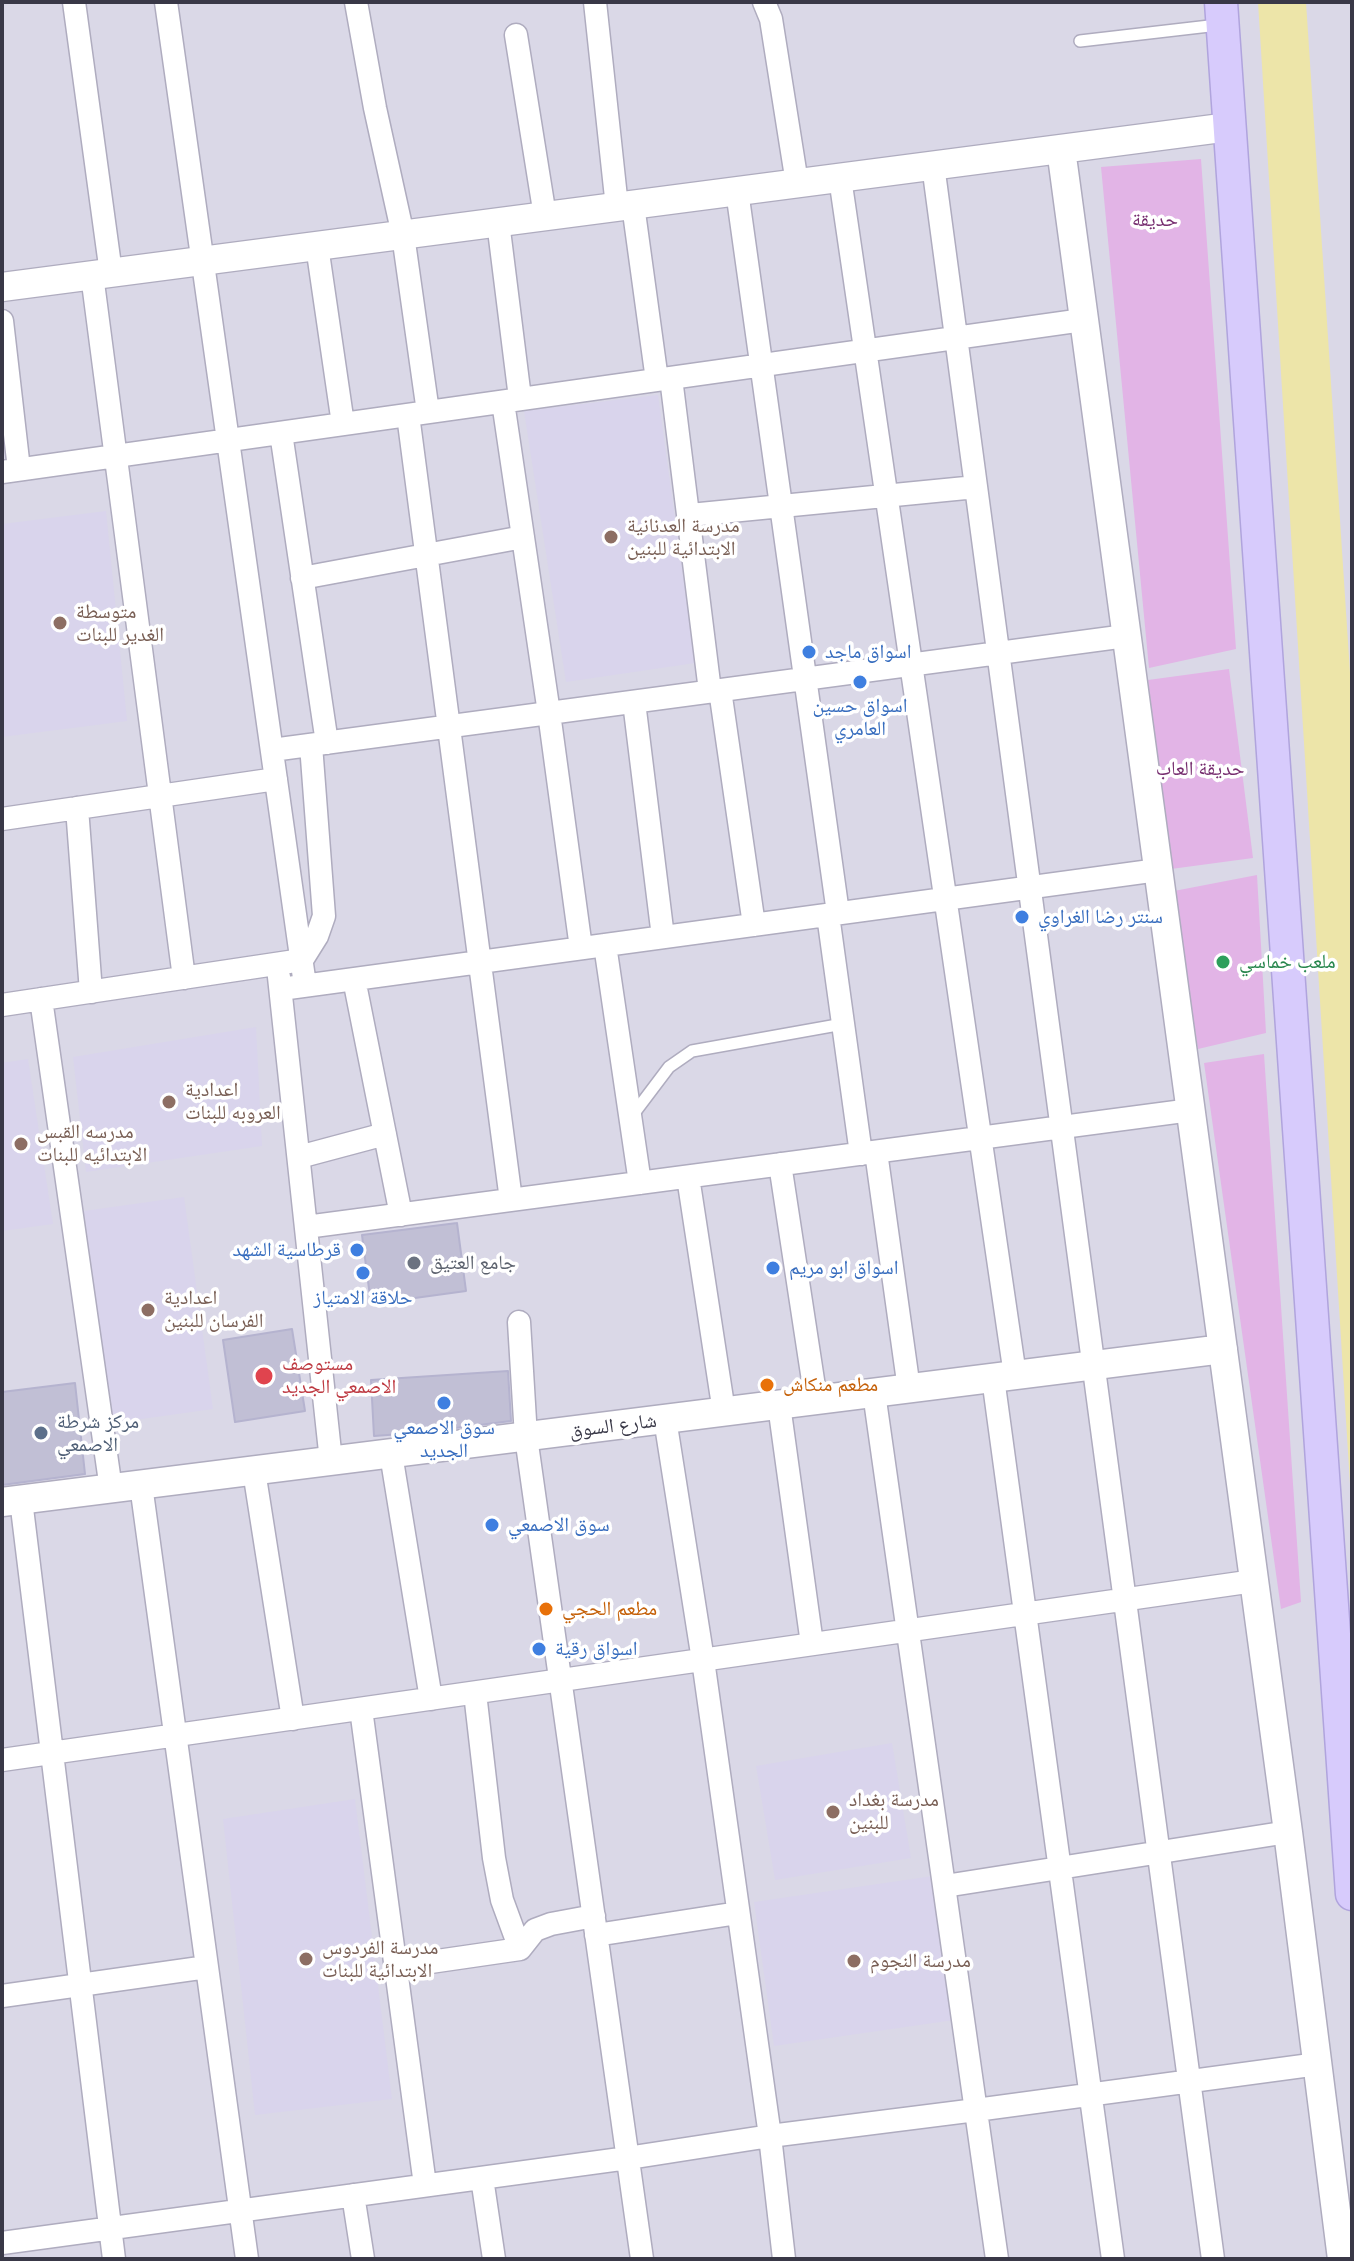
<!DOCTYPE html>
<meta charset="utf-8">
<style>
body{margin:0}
#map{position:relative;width:1354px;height:2261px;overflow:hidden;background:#ebe9f4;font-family:Raleway,sans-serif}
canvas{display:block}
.frame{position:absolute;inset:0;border:4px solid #393847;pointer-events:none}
</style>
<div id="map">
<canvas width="1354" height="2261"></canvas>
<div class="frame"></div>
</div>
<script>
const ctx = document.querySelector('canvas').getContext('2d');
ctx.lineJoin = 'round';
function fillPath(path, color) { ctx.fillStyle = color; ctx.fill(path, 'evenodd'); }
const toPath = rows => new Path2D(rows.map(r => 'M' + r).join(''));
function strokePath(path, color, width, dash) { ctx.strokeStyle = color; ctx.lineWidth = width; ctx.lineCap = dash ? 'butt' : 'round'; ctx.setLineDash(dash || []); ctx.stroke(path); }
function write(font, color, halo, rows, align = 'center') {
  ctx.font = font + ' Raleway,"Noto Naskh Arabic",sans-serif'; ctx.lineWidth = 7; ctx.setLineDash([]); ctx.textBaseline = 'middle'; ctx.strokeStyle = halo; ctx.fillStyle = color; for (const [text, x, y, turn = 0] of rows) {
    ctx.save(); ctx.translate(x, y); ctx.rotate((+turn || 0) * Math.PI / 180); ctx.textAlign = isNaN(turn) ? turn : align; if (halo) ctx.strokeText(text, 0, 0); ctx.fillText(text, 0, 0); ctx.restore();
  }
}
fillPath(toPath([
 [2,2,1352,2,1352,2259,2,2259]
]), '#dad8e7');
fillPath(toPath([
 [658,395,695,663,566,682,524,411],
 [106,511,127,721,2,737,2,524],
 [256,1027,262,1146,86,1172,73,1057],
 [28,1059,53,1224,2,1231,2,1063],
 [184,1197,213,1409,113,1423,84,1211],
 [892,1743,911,1858,775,1880,756,1766],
 [355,1799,392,2099,255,2115,223,1819],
 [933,1876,954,2020,774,2046,754,1902]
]), '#d9d4ec');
fillPath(toPath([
 [1201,159,1236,649,1149,668,1101,167],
 [1229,669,1253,858,1171,869,1148,680],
 [1257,875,1266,1033,1198,1049,1174,891],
 [1264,1054,1301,1602,1281,1609,1204,1063]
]), '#e2b4e6');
fillPath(toPath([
 [1258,2,1306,2,1352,703,1352,1516]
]), '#ede5a9');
const building = toPath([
 [457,1223,466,1291,371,1304,362,1235,457,1223],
 [292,1329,305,1411,235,1422,223,1340,292,1329],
 [508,1371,511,1421,415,1433,374,1436,371,1380,508,1371],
 [75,1383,85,1474,2,1485,2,1392,75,1383]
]);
fillPath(building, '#c1bfd5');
strokePath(building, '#b5b3cf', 2);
const service = toPath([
 [1080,41,1218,25],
 [632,1116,669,1067,692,1051,843,1024]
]);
const minor = toPath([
 [74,2,111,273],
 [166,2,305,985],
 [356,2,375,108,403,235,428,412],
 [595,2,617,207],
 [764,2,771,19,797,183],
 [516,35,545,216],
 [933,165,1213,2259],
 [840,178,1015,1375],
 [737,191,838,913],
 [633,205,657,380],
 [498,222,520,398],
 [317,246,343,424],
 [92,275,184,978],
 [2,321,19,469],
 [671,378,710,691],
 [503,402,549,713,581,948],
 [408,415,511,1200],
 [281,433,327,743],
 [2,472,1083,320],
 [690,515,976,487],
 [302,578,523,537],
 [720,690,754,925],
 [634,702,663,937],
 [272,750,1126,636],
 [77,808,91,992],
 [2,819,276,779],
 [828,915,861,1154],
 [605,945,640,1183],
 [279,977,331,1461],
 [354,979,401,1215],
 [281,989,1158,870],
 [41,999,111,1489],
 [2,1005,302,960,317,936,324,916,311,745],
 [876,1152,909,1389],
 [299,1157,385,1134],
 [780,1164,816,1400],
 [688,1177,724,1412],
 [306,1227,1191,1110],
 [519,1322,526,1437,642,2259],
 [993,1378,1113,2259],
 [874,1393,997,2259],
 [779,1405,812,1644],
 [665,1419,703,1660,770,2136,784,2259],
 [391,1454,431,1699],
 [254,1471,293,1719],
 [141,1485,247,2259],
 [21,1500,114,2259],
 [475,1693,494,1858,502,1900,520,1949],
 [361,1709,425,2185],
 [2,1760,1254,1581],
 [945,1886,1288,1832],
 [596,1935,738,1913],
 [396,1967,520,1949,535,1930,551,1924,594,1916],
 [2,1996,207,1967],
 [482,2178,494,2259],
 [353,2195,363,2259],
 [2,2243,628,2158,770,2136,976,2110,1318,2064]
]);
const tertiary = toPath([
 [1061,149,1288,1832,1342,2259],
 [2,287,1229,127],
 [2,1502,1223,1349]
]);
const secondary = toPath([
 [1221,2,1352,1894]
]);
strokePath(service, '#afacbf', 14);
strokePath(minor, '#afacbf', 25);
strokePath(tertiary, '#afacbf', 31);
strokePath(secondary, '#b0a4dd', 35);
strokePath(service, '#fff', 11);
strokePath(minor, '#fff', 22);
strokePath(tertiary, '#fff', 28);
strokePath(secondary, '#d7cbfc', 32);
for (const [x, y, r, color] of [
 [611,537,8,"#8d6e63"],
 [60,623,8,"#8d6e63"],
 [809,652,8,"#3f7fe0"],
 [860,682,8,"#3f7fe0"],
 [1022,917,8,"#3f7fe0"],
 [1223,962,8,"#2e9e5b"],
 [169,1102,8,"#8d6e63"],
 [21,1144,8,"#8d6e63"],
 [357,1250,8,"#3f7fe0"],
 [414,1263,8,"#6b7280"],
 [773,1268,8,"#3f7fe0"],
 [363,1273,8,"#3f7fe0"],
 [148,1310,8,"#8d6e63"],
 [264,1376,10,"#e0444e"],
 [767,1385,8,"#e8710a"],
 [444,1403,8,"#3f7fe0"],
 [41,1433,8,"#5c6f8a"],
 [492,1525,8,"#3f7fe0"],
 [546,1609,8,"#e8710a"],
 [539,1649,8,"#3f7fe0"],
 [833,1812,8,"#8d6e63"],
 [306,1959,8,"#8d6e63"],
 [854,1961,8,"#8d6e63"]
]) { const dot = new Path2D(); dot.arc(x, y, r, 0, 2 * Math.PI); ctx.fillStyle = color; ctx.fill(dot); strokePath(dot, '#fff', 3); }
write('20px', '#762d6f', '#fff', [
 ["حديقة",1155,220],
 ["حديقة العاب",1200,769]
]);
write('20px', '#785e54', '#fff', [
 ["مدرسة العدنانية",627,526],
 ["الابتدائية للبنين",627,549],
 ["متوسطة",76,612],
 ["الغدير للبنات",76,635],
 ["اعدادية",185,1090],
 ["العروبه للبنات",185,1113],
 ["مدرسه القبس",37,1132],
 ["الابتدائيه للبنات",37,1155],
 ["اعدادية",164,1298],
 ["الفرسان للبنين",164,1321],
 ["مدرسة بغداد",849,1800],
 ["للبنين",849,1823],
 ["مدرسة الفردوس",322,1948],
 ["الابتدائية للبنات",322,1971],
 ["مدرسة النجوم",870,1961]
], 'left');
write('20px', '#366cbe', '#fff', [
 ["اسواق ماجد",825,652],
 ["اسواق حسين",860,706,"center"],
 ["العامري",860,729,"center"],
 ["سنتر رضا الغراوي",1038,917],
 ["قرطاسية الشهد",341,1250,"right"],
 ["اسواق ابو مريم",789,1268],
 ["حلاقة الامتياز",363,1298,"center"],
 ["سوق الاصمعي",444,1428,"center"],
 ["الجديد",444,1451,"center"],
 ["سوق الاصمعي",508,1525],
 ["اسواق رقية",555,1649]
], 'left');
write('20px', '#27864d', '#fff', [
 ["ملعب خماسي",1239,962]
], 'left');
write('20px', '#5b616d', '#fff', [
 ["جامع العتيق",430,1263]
], 'left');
write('20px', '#be3a42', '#fff', [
 ["مستوصف",282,1364],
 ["الاصمعي الجديد",282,1387]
], 'left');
write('20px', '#c56008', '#fff', [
 ["مطعم منكاش",783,1385],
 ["مطعم الحجي",562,1609]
], 'left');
write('20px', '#4e5e75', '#fff', [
 ["مركز شرطة",57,1422],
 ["الاصمعي",57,1445]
], 'left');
write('20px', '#393847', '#fff', [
 ["شارع السوق",613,1426,-7]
]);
</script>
